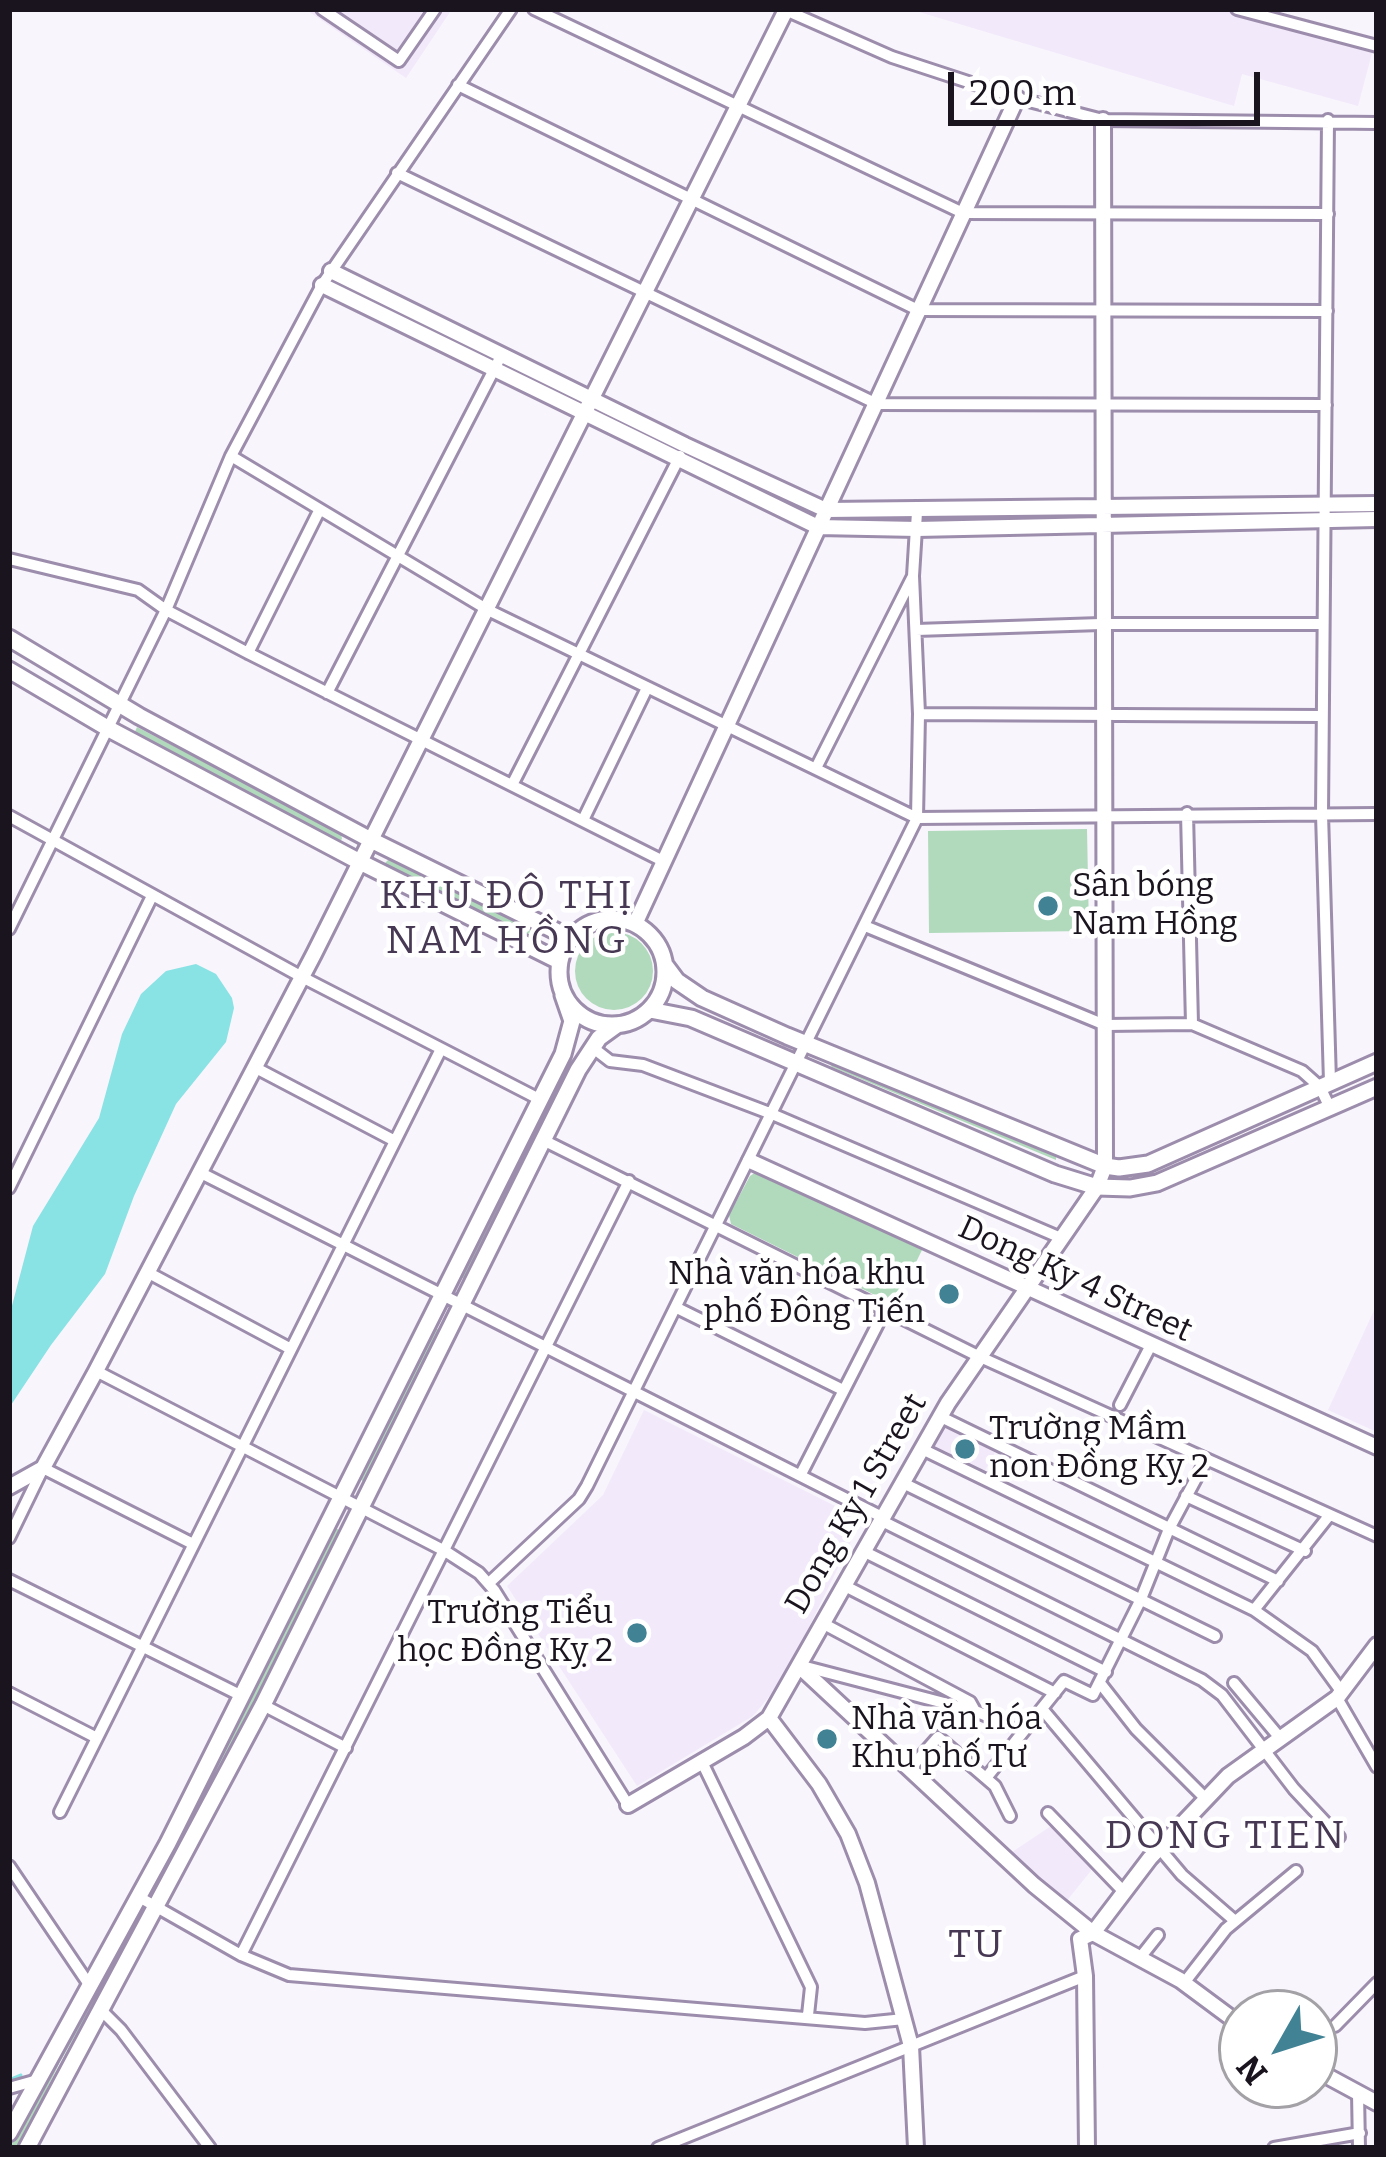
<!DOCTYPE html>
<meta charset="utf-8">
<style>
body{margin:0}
#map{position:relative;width:1386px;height:2157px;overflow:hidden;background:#f8f5fc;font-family:Bitter,serif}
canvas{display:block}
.frame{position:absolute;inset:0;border:12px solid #1a141f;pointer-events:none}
.north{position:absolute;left:1218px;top:1989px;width:120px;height:120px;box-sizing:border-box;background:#fff;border:3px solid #a3a1a5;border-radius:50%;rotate:231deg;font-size:33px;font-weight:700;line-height:48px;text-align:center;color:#1a141f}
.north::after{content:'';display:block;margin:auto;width:42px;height:54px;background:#428295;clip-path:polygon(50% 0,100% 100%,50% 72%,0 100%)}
.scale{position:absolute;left:948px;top:72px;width:312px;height:54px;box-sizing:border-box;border:6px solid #1a141f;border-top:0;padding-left:15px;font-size:36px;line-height:42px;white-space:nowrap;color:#1a141f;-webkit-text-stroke:9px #fff;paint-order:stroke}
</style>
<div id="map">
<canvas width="1386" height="2157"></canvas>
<div class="frame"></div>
<div class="north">N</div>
<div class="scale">200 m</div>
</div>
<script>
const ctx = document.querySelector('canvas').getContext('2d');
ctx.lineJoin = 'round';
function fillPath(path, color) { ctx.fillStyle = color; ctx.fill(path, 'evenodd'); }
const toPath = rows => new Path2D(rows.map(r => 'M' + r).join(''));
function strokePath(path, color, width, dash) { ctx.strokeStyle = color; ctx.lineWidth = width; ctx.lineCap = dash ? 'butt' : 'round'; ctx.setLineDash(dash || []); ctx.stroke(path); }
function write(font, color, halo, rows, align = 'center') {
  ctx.font = font + ' Bitter,serif'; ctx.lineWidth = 9; ctx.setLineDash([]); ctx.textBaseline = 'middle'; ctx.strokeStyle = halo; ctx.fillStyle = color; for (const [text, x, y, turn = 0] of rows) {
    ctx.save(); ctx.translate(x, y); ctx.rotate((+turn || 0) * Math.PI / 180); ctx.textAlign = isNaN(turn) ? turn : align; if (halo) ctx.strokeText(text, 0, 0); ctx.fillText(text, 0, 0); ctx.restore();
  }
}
fillPath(toPath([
 [305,9,452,9,406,78],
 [909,9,1223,9,1372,53,1358,106,1242,74,1234,106],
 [1377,1304,1377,1432,1328,1410],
 [644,1410,855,1516,858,1527,783,1680,753,1716,637,1786,507,1586,603,1495],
 [947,1422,998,1447,982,1476,931,1451],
 [1051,1826,1094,1867,1065,1903,1009,1854]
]), '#f2e9fa');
fillPath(toPath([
 [137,727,341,833,342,839,337,844,134,734],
 [1087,829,1089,931,929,933,928,831],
 [390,858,529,924,532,932,526,935,390,869,384,864],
 '575 971a39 39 0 1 1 78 0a39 39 0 1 1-78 0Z',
 [569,1056,574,1061,464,1279,460,1276],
 [829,1059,1056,1155,1056,1160,832,1067,827,1061],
 [756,1172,923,1248,895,1305,731,1224,729,1215,750,1176],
 [435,1327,440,1331,363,1482,360,1478],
 [338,1529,339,1533,232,1752,169,1865,333,1530],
 [122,1947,123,1952,60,2062,18,2148,10,2148,56,2054]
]), '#b1dabc');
fillPath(toPath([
 [196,964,216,974,232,998,234,1008,226,1042,176,1104,134,1196,105,1274,51,1345,9,1408,9,1317,33,1226,99,1118,122,1034,141,994,166,971]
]), '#89e2e4');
strokePath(toPath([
 [9,2080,21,2075]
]), '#89e2e4', 3);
const minor = toPath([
 [322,9,399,61,435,9],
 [534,9,963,213,1328,214],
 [783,9,892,57,1017,98,1103,120,1377,123],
 [1237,9,1377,46],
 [458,85,918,310,1327,311],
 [1328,120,1322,814,1330,1082],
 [397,173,877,404,1326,405],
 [231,456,488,610,917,818,1377,814],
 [9,559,138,590,166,610,248,653,665,862],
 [916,630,1101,624,1323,624],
 [248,653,319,511],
 [327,693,502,354],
 [919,714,1322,716],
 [816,768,912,578],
 [512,785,680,456],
 [1187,813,1192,1024],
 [9,816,302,977,539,1099],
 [583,820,647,688],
 [865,926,1105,1025,1192,1024,1302,1071,1320,1087,1330,1108],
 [9,929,166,610,231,456,322,285,511,9],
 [592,1047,610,1061,643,1065,772,1114,1061,1238],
 [254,1067,395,1141],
 [545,1141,978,1356,1377,1536],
 [199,1172,884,1518],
 [9,1188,152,896],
 [147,1272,291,1349],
 [677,1308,843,1390],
 [96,1371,445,1551,479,1573,494,1590,628,1805],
 [1120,1405,1151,1345],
 [941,1417,1278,1581],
 [922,1449,1254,1610,1312,1651,1341,1691],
 [801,1474,885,1310],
 [903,1483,1215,1636],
 [1186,1496,1305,1551],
 [882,1521,1202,1680,1222,1695,1294,1789,1339,1837],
 [9,1538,43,1468,193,1544],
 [865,1552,1106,1672],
 [9,1580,242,1696],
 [489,1583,579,1499,587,1486,917,818,919,714,913,576,917,512],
 [845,1586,1055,1693],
 [1254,1610,1328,1517],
 [824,1624,970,1702,975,1711],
 [802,1666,975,1711,1007,1724],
 [1100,1683,1136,1729,1206,1799],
 [1234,1683,1280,1738],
 [9,1693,97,1738,60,1812],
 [1337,1698,1377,1767],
 [263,1705,346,1748],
 [1043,1710,1182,1875,1235,1921],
 [97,1738,441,1049],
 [702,1762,811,1987,808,2015],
 [909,1770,938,1737,995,1786,1010,1816],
 [986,1778,1064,1681,1093,1695,1141,1599,1169,1529,1206,1460],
 [1048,1813,1124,1892],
 [9,1866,88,1983],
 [139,1897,241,1955,289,1975,865,2023,904,2019],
 [241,1955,629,1181],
 [1139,1959,1158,1935],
 [1184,1983,1226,1929,1296,1871],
 [1266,2004,1276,2013],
 [100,2009,121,2030,210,2148],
 [1335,2026,1377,1983],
 [9,2088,34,2081],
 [1358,2093,1359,2148],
 [658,2148,1085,1976],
 [1274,2148,1360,2133]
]);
const tertiary = toPath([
 [331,271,685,445,826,510,1377,504],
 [322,285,818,527,917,529,1377,519],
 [635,924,1017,98],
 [750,1161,1377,1447],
 [9,1487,43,1468,96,1371,314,954,786,10],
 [799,1666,1034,1885,1093,1933,1180,1980,1242,2026],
 [769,1718,819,1784,848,1834,867,1883,911,2046,916,2148],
 [628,1805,744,1737,769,1718,948,1403,1097,1187,1105,1166,1103,120],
 [1314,2069,1377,2103],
 [1087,2148,1085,1976,1080,1939,1093,1933,1150,1858,1228,1776,1337,1698,1377,1645]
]);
const secondary = toPath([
 [9,638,139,716,369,839,570,938],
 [9,670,109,729,358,861,559,961],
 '559 972a53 53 0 1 1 106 0a53 53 0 1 1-106 0Z',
 [665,965,677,981,702,998,787,1036,1105,1166,1119,1168,1148,1164,1377,1062],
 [650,1010,691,1018,1055,1174,1097,1187,1130,1188,1157,1183,1377,1087],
 [9,2133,168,1843,563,1054,572,1021,563,995],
 [27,2148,263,1705,578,1070,599,1038,617,1025]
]);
strokePath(minor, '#9d8dac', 16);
strokePath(tertiary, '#9d8dac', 20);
strokePath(secondary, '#9d8dac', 21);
strokePath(minor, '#fff', 10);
strokePath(tertiary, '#fff', 14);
strokePath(secondary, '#fff', 15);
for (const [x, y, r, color] of [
 [1048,906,12,"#428295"],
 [949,1294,12,"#428295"],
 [965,1449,12,"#428295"],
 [637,1633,12,"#428295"],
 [827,1739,12,"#428295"]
]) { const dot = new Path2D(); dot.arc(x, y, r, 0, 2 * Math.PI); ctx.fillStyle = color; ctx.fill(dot); strokePath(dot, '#fff', 4.5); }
write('33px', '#1a141f', '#fff', [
 ["Sân bóng",1072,887],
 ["Nam Hồng",1072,925],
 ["Nhà văn hóa khu",925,1275,"right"],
 ["phố Đông Tiến",925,1313,"right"],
 ["Trường Mầm",989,1430],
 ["non Đồng Kỵ 2",989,1468],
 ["Trường Tiểu",613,1614,"right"],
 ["học Đồng Kỵ 2",613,1652,"right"],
 ["Nhà văn hóa",851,1720],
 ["Khu phố Tư",851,1758]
], 'left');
write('33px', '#1a141f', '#fff', [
 ["Dong Ky 4 Street",1075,1280,25],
 ["Dong Ky 1 Street",857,1504,-60]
]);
ctx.letterSpacing = '3px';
write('39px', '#473954', '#fff', [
 ["KHU ĐÔ THỊ",507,897],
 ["NAM HỒNG",507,942],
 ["DONG TIEN",1226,1837],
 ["TU",977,1946]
]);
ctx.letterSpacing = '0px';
</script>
